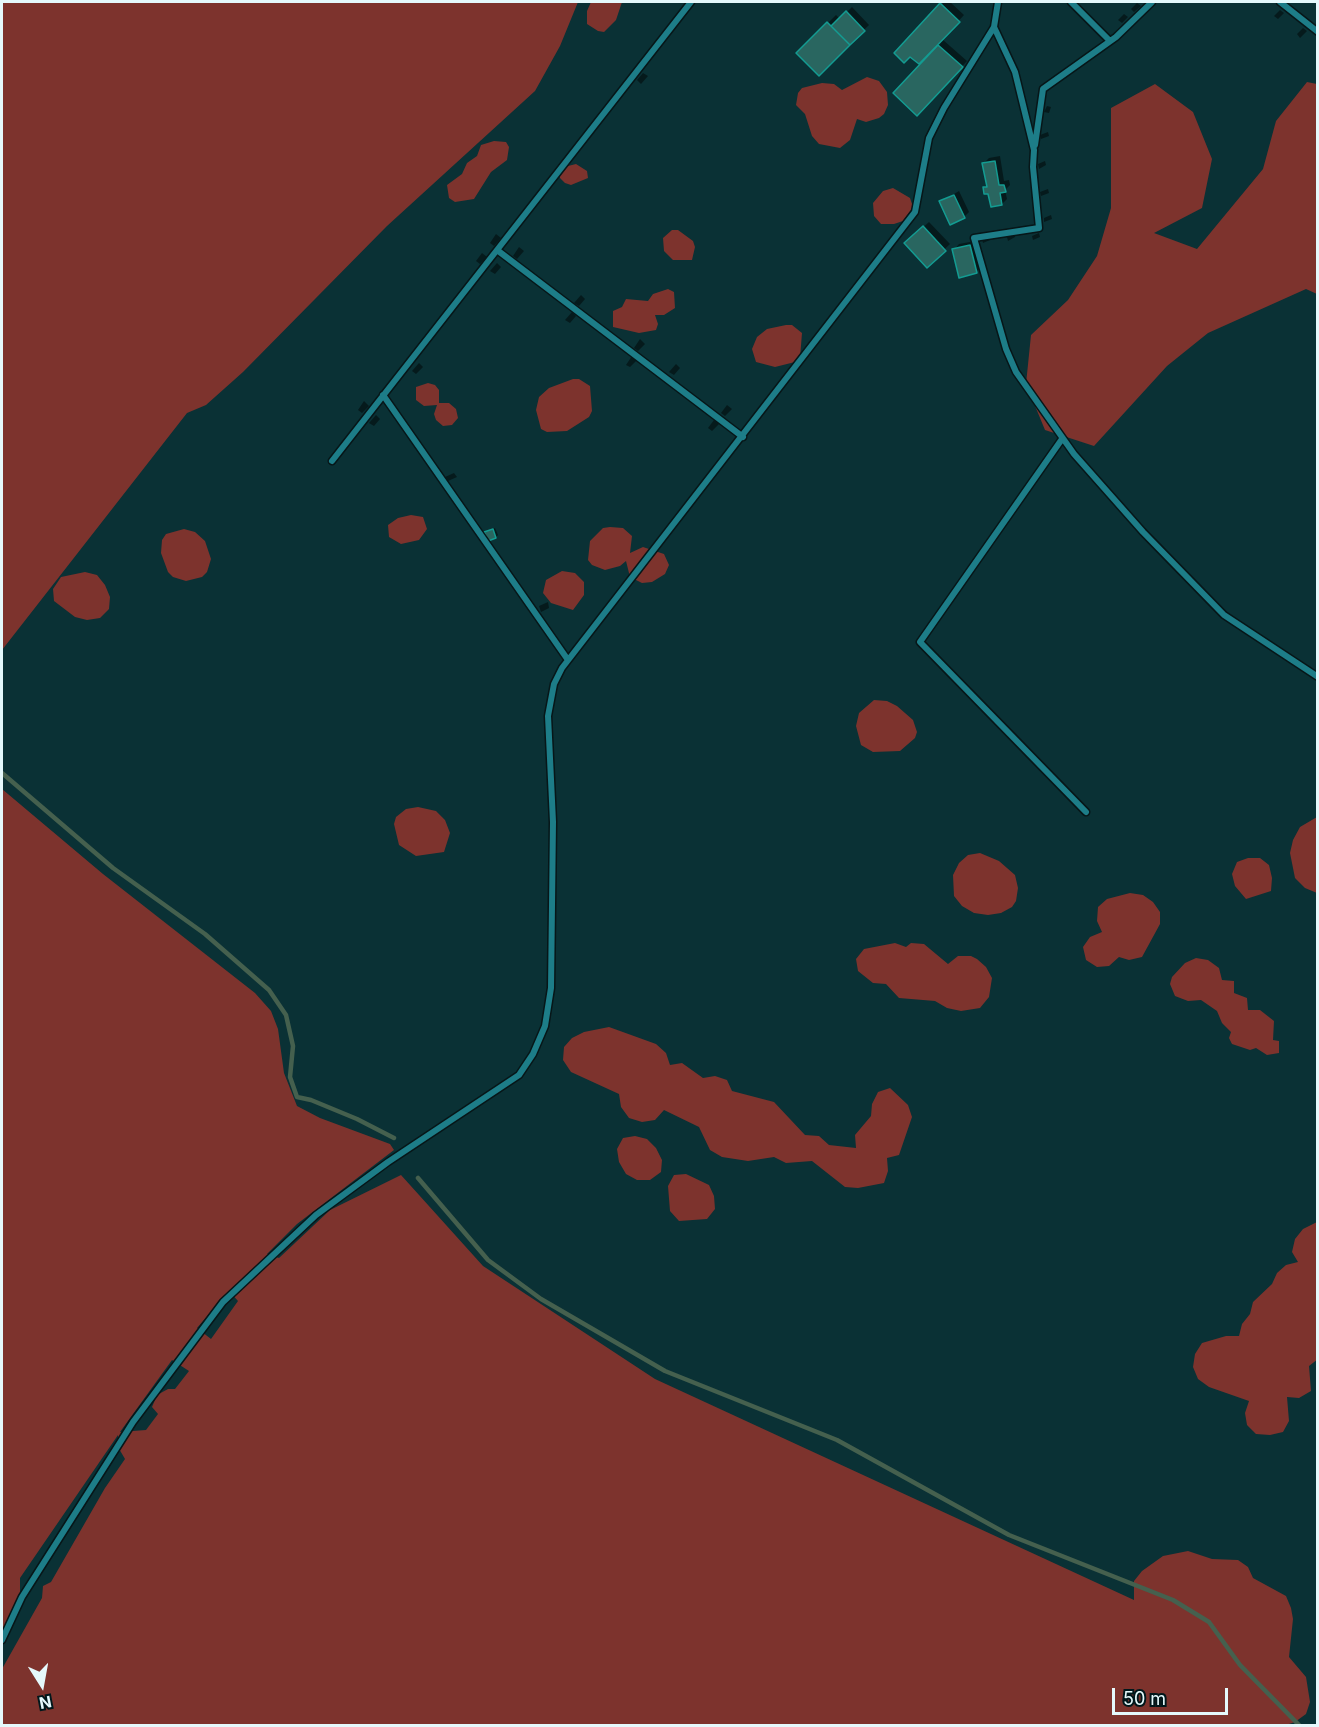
<!DOCTYPE html>
<style>
body{margin:0}
#map{position:relative;width:1319px;height:1727px;overflow:hidden;background:#0a3135;font-family:Inter,sans-serif}
canvas{display:block}
.frame{position:absolute;inset:0;border:3px solid #e5f9fc;pointer-events:none}
.north{position:absolute;left:12px;top:1655px;width:60px;height:60px;-webkit-text-stroke:4px #00171b;paint-order:stroke;rotate:169deg;font-size:16px;font-weight:700;line-height:24px;text-align:center;color:#e5f9fc}
.north::after{content:'';display:block;margin:auto;width:21px;height:27px;background:#e5f9fc;clip-path:polygon(50% 0,100% 100%,50% 72%,0 100%)}
.scale{position:absolute;left:1112px;top:1688px;width:116px;height:27px;box-sizing:border-box;border:3px solid #e5f9fc;border-top:0;padding-left:8px;font-size:18px;line-height:21px;white-space:nowrap;color:#e5f9fc;-webkit-text-stroke:4px #00171b;paint-order:stroke}
</style>
<div id="map">
<canvas width="1319" height="1727"></canvas>
<div class="frame"></div>
<div class="north">N</div>
<div class="scale">50 m</div>
</div>
<script>
const ctx = document.querySelector('canvas').getContext('2d');
ctx.lineJoin = 'round';
function fillPath(path, color) { ctx.fillStyle = color; ctx.fill(path, 'evenodd'); }
const toPath = rows => new Path2D(rows.map(r => 'M' + r).join(''));
function strokePath(path, color, width, dash) { ctx.strokeStyle = color; ctx.lineWidth = width; ctx.lineCap = dash ? 'butt' : 'round'; ctx.setLineDash(dash || []); ctx.stroke(path); }
fillPath(toPath([
 [2,2,578,2,560,46,535,91,387,226,243,372,206,405,187,413,2,650],
 [591,2,622,2,616,20,604,32,598,31,587,24,587,11],
 [867,77,879,81,887,92,888,105,884,114,879,118,866,122,857,119,850,140,840,148,819,144,812,136,805,114,796,105,798,93,802,88,822,83,834,84,842,90],
 [1307,82,1317,84,1317,294,1306,289,1208,333,1167,366,1094,446,1045,430,1026,384,1031,335,1068,300,1097,256,1111,208,1111,108,1155,84,1193,112,1212,159,1202,208,1154,233,1197,249,1263,169,1276,121],
 [494,141,506,142,509,147,507,160,491,172,474,199,455,202,449,198,447,185,462,174,467,163,477,156,481,145],
 [576,164,587,171,588,178,571,185,565,183,560,178,560,172,564,167],
 [893,188,910,198,913,207,903,221,894,224,881,224,874,216,873,203,883,191],
 [672,230,678,230,693,241,695,247,692,260,673,260,664,251,663,238],
 [668,289,674,292,675,308,664,315,655,315,658,324,656,330,639,333,613,327,613,311,622,307,626,299,648,301,653,294],
 [786,325,792,325,802,333,800,358,795,362,775,367,756,362,752,349,757,337,767,329],
 [573,379,579,379,590,386,592,411,589,417,567,431,547,432,541,429,536,410,539,397,549,388],
 [428,383,435,385,439,390,439,403,449,403,456,409,458,418,452,425,443,426,436,420,434,414,437,405,424,406,416,400,416,387],
 [411,515,423,517,427,529,419,540,401,544,389,537,388,525,398,518],
 [610,527,623,528,632,536,630,553,643,547,664,554,669,565,665,574,652,582,642,583,630,577,626,561,620,566,605,570,592,565,588,560,590,541,603,528],
 [184,529,195,532,205,541,211,559,207,572,202,577,186,581,173,577,168,572,161,553,162,540,166,534],
 [562,571,575,573,584,582,584,595,573,610,551,603,543,593,546,580],
 [85,572,97,575,105,585,110,597,109,609,100,618,87,620,75,617,54,601,53,589,61,577],
 [874,700,887,701,897,706,913,720,917,732,915,738,900,751,873,752,861,745,856,726,859,713],
 [2,789,103,874,255,993,271,1011,278,1029,284,1073,297,1106,320,1118,390,1144,394,1150,297,1224,267,1254,279,1258,330,1210,401,1175,483,1266,655,1379,1134,1600,1134,1581,1142,1571,1163,1556,1188,1551,1212,1559,1238,1560,1248,1567,1253,1578,1286,1596,1291,1608,1293,1619,1289,1657,1306,1677,1310,1702,1306,1714,1295,1722,1283,1726,2,1725,2,1669,42,1598,43,1586,51,1582,105,1488,125,1459,118,1447,118,1435,20,1578,20,1594,2,1631],
 [229,1291,238,1301,211,1339,197,1328],
 [172,1360,189,1371,175,1389,168,1389,157,1395,152,1407,158,1414,146,1430,120,1432],
 [418,807,436,811,445,820,450,833,444,852,416,856,399,845,394,824,396,817,406,809],
 [1317,817,1318,817,1317,893,1305,888,1295,878,1290,853,1293,840,1300,827],
 [980,853,999,861,1015,875,1018,888,1016,901,1012,907,1001,913,988,915,974,913,962,906,954,896,953,875,959,863,968,855],
 [1248,858,1260,858,1269,865,1272,878,1271,891,1246,899,1235,886,1232,874,1237,862],
 [1130,893,1143,895,1153,902,1160,912,1160,924,1142,957,1129,960,1119,957,1109,966,1097,967,1086,960,1083,947,1090,937,1102,932,1097,921,1098,907,1107,899],
 [895,943,906,947,911,943,924,944,948,964,958,956,971,956,977,959,986,967,992,978,989,997,980,1008,961,1011,947,1008,935,1001,899,998,886,984,873,983,858,971,856,959,864,949],
 [1196,958,1208,960,1219,968,1222,980,1234,981,1234,993,1247,998,1248,1010,1260,1010,1274,1021,1273,1040,1279,1041,1279,1053,1267,1055,1256,1048,1250,1050,1232,1044,1229,1038,1231,1032,1222,1023,1217,1011,1201,1000,1188,1001,1175,996,1170,984,1172,977,1185,963],
 [609,1027,656,1044,666,1053,670,1065,682,1063,703,1078,715,1076,727,1080,732,1091,774,1102,805,1135,819,1136,829,1145,856,1148,855,1135,871,1116,872,1104,878,1092,890,1088,908,1105,912,1117,899,1155,887,1158,888,1171,884,1183,858,1188,845,1187,812,1161,786,1163,774,1157,748,1161,722,1157,710,1150,699,1127,664,1110,655,1120,642,1122,629,1118,621,1107,619,1094,571,1072,563,1060,564,1047,572,1038,584,1032],
 [635,1136,647,1139,656,1148,662,1160,661,1172,650,1180,637,1180,626,1174,619,1162,617,1149,623,1138],
 [686,1174,709,1185,714,1196,715,1209,707,1219,679,1221,670,1211,668,1186,674,1175],
 [1317,1222,1318,1359,1309,1366,1311,1391,1299,1398,1287,1397,1289,1421,1283,1432,1270,1435,1256,1434,1247,1425,1245,1413,1249,1401,1209,1387,1198,1379,1193,1367,1195,1354,1202,1343,1226,1336,1239,1336,1242,1324,1250,1314,1253,1302,1272,1284,1277,1273,1286,1265,1298,1262,1292,1252,1295,1239,1303,1229]
]), '#7d332d');
fillPath(toPath([
 [944,2,950,2,964,15,942,39,967,61,917,114,922,65,910,55,896,53],
 [1137,3,1141,6,1134,12,1131,9],
 [852,7,869,25,819,74,798,53,836,15,840,19],
 [1280,10,1284,13,1278,19,1274,16],
 [1124,14,1128,17,1122,23,1118,20],
 [1303,28,1307,31,1300,38,1297,34],
 [643,73,648,76,641,84,637,80],
 [1047,106,1051,107,1049,113,1044,112],
 [1048,132,1049,136,1041,139,1040,135],
 [1000,156,1004,181,1009,180,1010,185,1005,190,1007,199,1002,204,985,188,988,184,984,163,989,158],
 [1045,161,1046,165,1039,169,1038,164],
 [1048,189,1049,193,1041,196,1040,192],
 [959,191,969,212,964,217,941,202],
 [1051,215,1052,219,1044,222,1044,218],
 [929,222,950,244,927,266,906,243],
 [1015,233,1015,237,1008,241,1007,237],
 [1039,233,1040,237,1033,240,1032,236],
 [496,234,501,238,494,246,490,243],
 [989,235,990,240,983,243,982,239],
 [975,241,981,267,976,272,954,250,959,244],
 [519,247,524,251,517,259,513,256],
 [482,253,487,257,480,264,476,261],
 [497,263,501,267,495,274,490,271],
 [581,295,585,299,579,306,574,303],
 [572,312,576,316,570,323,565,320],
 [640,339,645,344,638,351,634,348],
 [632,356,637,360,630,367,626,365],
 [419,363,423,367,416,374,412,371],
 [676,364,680,368,674,375,669,372],
 [364,401,369,406,362,413,358,410],
 [727,405,732,409,725,416,721,413],
 [376,415,380,419,374,426,369,423],
 [714,420,719,424,712,431,708,428],
 [454,473,457,477,448,481,445,477],
 [495,528,498,535,496,537,486,532],
 [548,602,549,608,541,612,539,606]
]), '#0007');
strokePath(toPath([
 [2,773,113,868,205,934,269,990,286,1015,293,1046,290,1077,297,1097,311,1100,357,1119,394,1138],
 [418,1178,488,1260,541,1299,665,1371,837,1440,1009,1535,1173,1600,1209,1622,1240,1665,1300,1726]
]), '#45604e', 4.5);
const building = toPath([
 [940,3,960,22,919,64,910,57,904,63,894,53,940,3],
 [846,11,865,31,850,45,831,26,846,11],
 [827,22,850,45,819,76,796,53,827,22],
 [938,45,963,67,917,116,893,93,938,45],
 [995,161,999,185,1004,185,1006,192,1000,193,1002,205,991,207,988,194,984,194,983,187,987,187,982,163,995,161],
 [954,195,965,218,950,225,939,201,954,195],
 [923,226,946,251,927,268,904,243,923,226],
 [970,245,977,273,959,278,952,249,970,245],
 [493,529,496,538,488,541,484,532,493,529]
]);
fillPath(building, '#296660');
strokePath(building, '#139c92', 1.5);
const service = toPath([
 [1071,2,1110,41],
 [1280,2,1318,32],
 [994,27,1015,72,1034,150,1033,167,1039,228,974,238,1006,349,1016,372,1074,454,1143,532,1224,615,1318,677],
 [1035,145,1043,89,1116,37,1152,2],
 [497,250,743,437],
 [383,395,568,660],
 [1062,439,920,642,1086,812],
 [332,461,691,2],
 [2,1640,22,1597,133,1422,223,1302,316,1215,388,1162,519,1075,533,1054,545,1026,551,988,553,822,548,716,554,684,562,668,915,212,929,138,944,108,994,27,998,2]
]);
strokePath(service, '#071618', 9);
strokePath(service, '#1d7d88', 6);
</script>
